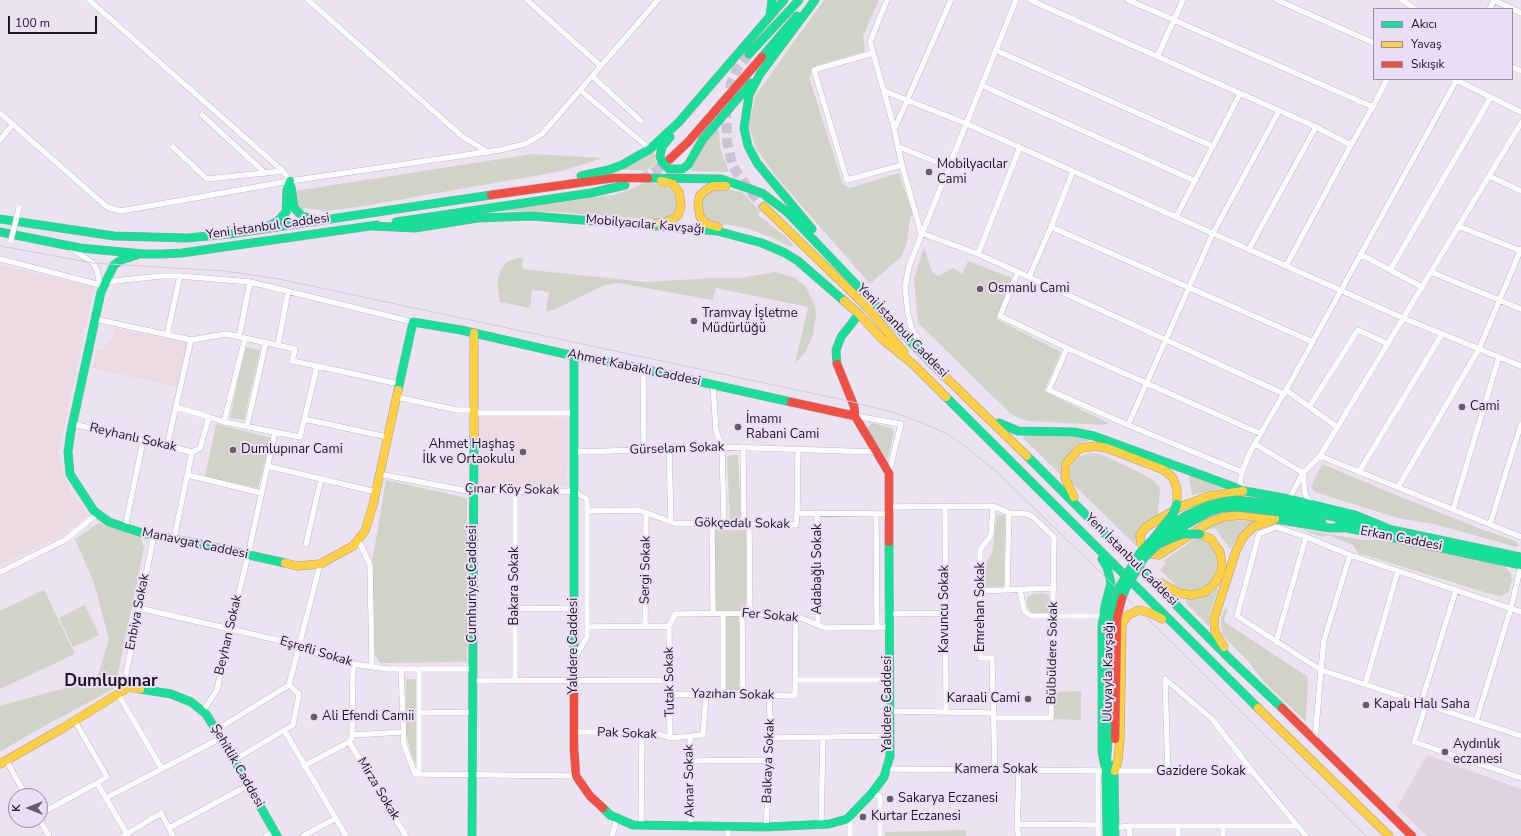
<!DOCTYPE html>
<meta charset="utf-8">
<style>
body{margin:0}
#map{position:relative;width:1521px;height:836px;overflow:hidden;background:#ebe3f1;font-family:"Nunito Sans",sans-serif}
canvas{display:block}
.legend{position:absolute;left:1373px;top:8px;width:140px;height:72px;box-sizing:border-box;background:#ecddf7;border:1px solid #998ea1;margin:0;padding:5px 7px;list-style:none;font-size:12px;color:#1c1720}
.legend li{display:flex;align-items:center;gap:8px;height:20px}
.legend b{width:20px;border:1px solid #998ea1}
.north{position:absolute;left:8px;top:788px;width:40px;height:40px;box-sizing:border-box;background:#ecddf7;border:1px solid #998ea1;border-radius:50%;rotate:270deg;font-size:11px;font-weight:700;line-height:16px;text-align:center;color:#1c1720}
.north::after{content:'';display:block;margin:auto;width:14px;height:18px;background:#645e69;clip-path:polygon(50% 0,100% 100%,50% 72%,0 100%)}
.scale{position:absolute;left:8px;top:16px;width:89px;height:18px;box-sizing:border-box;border:2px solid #1c1720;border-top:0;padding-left:5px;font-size:12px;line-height:14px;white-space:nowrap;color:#1c1720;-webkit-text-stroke:3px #ecddf7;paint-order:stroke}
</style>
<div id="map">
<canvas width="1521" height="836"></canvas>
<ul class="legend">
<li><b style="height:5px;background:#16e098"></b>Akıcı</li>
<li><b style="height:5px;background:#ffcf43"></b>Yavaş</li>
<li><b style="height:5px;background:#f24e42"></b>Sıkışık</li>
</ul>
<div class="north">K</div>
<div class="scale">100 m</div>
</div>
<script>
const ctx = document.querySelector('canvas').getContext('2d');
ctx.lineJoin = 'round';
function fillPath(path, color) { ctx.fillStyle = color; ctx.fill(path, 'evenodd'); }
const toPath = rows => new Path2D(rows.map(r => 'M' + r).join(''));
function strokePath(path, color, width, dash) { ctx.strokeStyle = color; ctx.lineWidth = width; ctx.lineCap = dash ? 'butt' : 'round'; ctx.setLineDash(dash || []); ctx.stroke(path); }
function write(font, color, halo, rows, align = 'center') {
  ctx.font = font + ' "Nunito Sans",sans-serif'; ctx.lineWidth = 4; ctx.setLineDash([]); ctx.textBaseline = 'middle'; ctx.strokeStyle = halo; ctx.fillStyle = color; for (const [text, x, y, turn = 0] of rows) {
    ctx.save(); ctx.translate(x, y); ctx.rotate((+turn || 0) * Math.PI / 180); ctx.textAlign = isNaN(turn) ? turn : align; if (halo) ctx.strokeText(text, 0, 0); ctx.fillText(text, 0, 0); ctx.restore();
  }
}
fillPath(toPath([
 [0,265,94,287,59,452,60,462,71,492,89,514,60,537,0,565],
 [114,328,187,343,177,387,93,368,97,349,103,350,105,344,112,339],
 [478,416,568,417,567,486,479,486]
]), '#ecdae3');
fillPath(toPath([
 [1427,755,1521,789,1521,836,1427,836,1397,807]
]), '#e1d2e1');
fillPath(toPath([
 [824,0,879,0,863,36,865,51,815,66,809,77,843,184,850,188,899,173,913,215,910,218,907,242,901,257,870,284,774,174,756,148,749,127,755,96],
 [718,127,721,151,729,172,691,171,704,144],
 [654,152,656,163,646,171,620,169,638,162],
 [532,154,603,158,562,171,364,206,325,211,305,208,298,212,295,191],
 [647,182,660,185,672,190,677,200,675,211,672,215,661,220,555,212,497,211,613,195,623,192],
 [724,189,742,192,760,211,758,215,786,237,793,245,792,247,768,236,749,229,732,225,716,224,704,216,702,198,711,191],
 [924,248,932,272,939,276,953,268,962,274,968,261,1012,278,996,319,1061,352,1044,391,1108,423,1104,425,1027,421,1011,414,918,323,914,279],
 [517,258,523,258,522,269,646,282,714,278,739,278,775,272,783,274,795,278,806,287,809,293,815,306,816,316,813,335,806,351,795,364,808,307,716,288,713,300,618,283,605,285,553,310,546,311,549,292,532,290,530,308,500,302,497,284,500,271,507,262],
 [245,347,260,350,244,420,230,418],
 [872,423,892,428,894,432,888,458,886,458,867,428],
 [216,424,271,438,258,488,205,477],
 [1067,435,1091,440,1081,443,1072,449,1066,458,1061,475,1023,438,1024,436],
 [1090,453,1100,454,1133,469,1153,480,1160,488,1158,515,1136,546,1072,483,1070,474,1072,465,1079,457],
 [738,455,741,521,730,522,727,456],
 [1322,464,1396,495,1486,531,1516,541,1519,546,1516,547,1434,524,1398,518,1315,492,1311,487],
 [1189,475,1223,488,1192,495],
 [386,480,467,498,467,662,380,663,375,654,372,563],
 [997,515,1005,515,1004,586,985,587,987,562,992,553],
 [1233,520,1255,521,1241,533,1230,549,1215,528,1204,530,1211,525],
 [99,523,141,538,144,548,115,688,30,734,0,752,0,706,97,679,109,639,94,583,75,539],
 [1300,529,1363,540,1384,540,1410,545,1503,565,1510,572,1512,579,1509,592,1500,596,1484,592,1358,553,1353,545,1328,535,1322,537],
 [714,530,746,530,746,611,716,611],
 [1197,537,1209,543,1216,552,1217,571,1208,585,1193,591,1181,590,1160,570,1166,563,1163,561],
 [1216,588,1218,589,1210,613,1209,626,1187,604,1186,599,1201,598,1211,593],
 [44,590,75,654,0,689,0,611],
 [1042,593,1049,595,1050,601,1049,613,1032,613,1027,605,1027,598,1032,594],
 [85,605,99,635,73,647,59,618],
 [1225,608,1228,610,1224,619,1226,623,1308,677,1306,722,1264,682,1248,661,1227,640,1223,635,1221,627,1221,618],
 [726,617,740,617,739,691,726,691],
 [406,679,416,679,416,763,412,756,406,733],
 [1081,691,1081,720,1054,719,1054,692],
 [966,830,966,836,885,836,885,832]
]), '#d1d2c8');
strokePath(toPath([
 [749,54,737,69,731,84,726,108,727,142,732,164,737,173,752,193,764,207],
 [640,179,653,173,670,159]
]), '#ccc4d2', 10, [10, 5]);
const street = toPath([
 [89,0,283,171,290,181],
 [308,0,463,137,488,152],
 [527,0,601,66],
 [887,0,870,42,893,124,902,165,921,233],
 [1030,0,1316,127,1351,145,1376,101,1387,79],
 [1128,0,1373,107],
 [1277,0,1374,43],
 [1402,0,1415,9],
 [1494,0,1521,13],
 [1490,9,1494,0],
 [995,50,1212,146],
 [873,53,814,70,847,180,902,165],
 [1157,57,1183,0],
 [1512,67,1521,71],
 [592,76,641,121],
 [1454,79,1521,112],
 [981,85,1195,181],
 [580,90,650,149],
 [884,91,965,123,1403,318,1521,366],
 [0,113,107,207,121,211,290,181,500,150,525,144,542,134,658,0],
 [202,115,265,173],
 [895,128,951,0],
 [0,140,13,124],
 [173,147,207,179,283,171],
 [899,147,949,167],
 [1073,171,1051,227,1313,342],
 [1489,176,1521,191],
 [1176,217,1240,94],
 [1458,226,1521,251],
 [921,233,978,254,1018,272,1000,316,1067,348,1049,390,1128,425,1242,472],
 [72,249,93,263,97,270,100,286],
 [1249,249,1316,127],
 [978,254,1020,147],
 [1360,254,1422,287],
 [0,259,100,285],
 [1286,266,1351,145],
 [1390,270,1491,97],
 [1018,272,1029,277,1051,227],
 [1431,272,1521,309],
 [1029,277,1284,394],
 [105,282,161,276,180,276],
 [95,319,191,340,226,334,295,349,292,361,317,366],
 [167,335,180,276,250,282,413,322],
 [239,337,250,282],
 [278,345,288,292],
 [1067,348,1261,434],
 [926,352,912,330,908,314,905,287,909,266,1016,0],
 [643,369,644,450],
 [713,385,716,431,722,447,724,524],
 [1286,390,1337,427],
 [396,397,457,410,473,410],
 [176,407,209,417],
 [1309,407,1358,330,1388,344],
 [473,413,574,413],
 [855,416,901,424,889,473],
 [304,419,387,437],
 [224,422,245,338],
 [73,424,192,452],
 [1128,425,1213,233,1279,111],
 [247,426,266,342],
 [1255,444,1303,473],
 [167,446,191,340],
 [743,447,744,524],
 [669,448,671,522],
 [574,452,644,450,692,446,877,452],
 [1320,456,1521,537],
 [267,466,376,492],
 [1359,472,1442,334],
 [379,474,473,492,574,491,587,499,587,637,575,658],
 [1303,474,1305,494,1311,503],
 [188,475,261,493],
 [1398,487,1479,349,1521,249],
 [515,491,515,681],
 [1245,491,1240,483,1242,472,1250,452,1295,374,1457,79],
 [1289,499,1303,473,1320,456,1521,123],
 [993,506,991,535,980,550,980,658,992,658,995,770],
 [889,507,993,506,1009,513,1007,590],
 [945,507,946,712],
 [1453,510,1499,357],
 [587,511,639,510,674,523,796,525,797,513,889,514],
 [797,513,798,449],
 [817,513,818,625],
 [876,514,877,627],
 [712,524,713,614],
 [749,524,750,613],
 [1490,524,1521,424],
 [125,528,143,441],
 [174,539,192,452,200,448,209,417,224,422,300,437,317,366,399,384],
 [358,539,370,565,372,667],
 [306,544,321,479],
 [1350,555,1521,612],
 [0,572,65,540,98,513],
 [1020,589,1024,611,1031,616,1103,616],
 [980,591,1054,588],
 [139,608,299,645,323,656,353,664,388,669,473,669],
 [515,608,574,609],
 [742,613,743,695],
 [888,614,945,613],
 [645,626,646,513],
 [669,626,670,738],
 [587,627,669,626,675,614,764,613,796,616,825,628,888,627],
 [1276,642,1306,537],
 [401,669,404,745,415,774,576,776],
 [419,669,419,774],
 [1165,679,1212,719,1252,771],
 [1165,679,1168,772],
 [796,680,889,680],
 [473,681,670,680],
 [1365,685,1398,571],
 [129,687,125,679,154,535],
 [118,694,162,769],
 [670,694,795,696,796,616],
 [723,695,723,614],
 [1421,703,1456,590],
 [1426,705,1414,742,1521,778],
 [203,711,217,690,230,629,248,555,275,432],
 [889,711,994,713],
 [419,713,473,712],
 [995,718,1051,718,1054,537,1033,517,1027,514,1009,513],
 [75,721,107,777,97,783,127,834],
 [1476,721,1511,608,1521,565],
 [216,730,289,685,320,564],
 [284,730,346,836],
 [574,732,654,732,670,738,703,735,706,694],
 [352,735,403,732],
 [690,736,691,826],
 [771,738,889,736],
 [1315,740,1321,670,1324,640,1350,555,1306,537,1276,527,1259,534,1237,616,1321,670,1521,736],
 [349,742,406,836],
 [6,760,26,796],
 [234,760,293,725,299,694,289,685],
 [690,761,770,760],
 [304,766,349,742,352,738,353,664],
 [886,769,1106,771],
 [1019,771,1017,829,1019,836],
 [1098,771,1098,836],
 [1115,771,1252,771,1306,836],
 [872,793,880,796,880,836],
 [106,798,221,738],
 [40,814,97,783],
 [847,819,850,821,850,836],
 [40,820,49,836],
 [821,824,823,737],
 [1018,824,1098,825],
 [641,826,642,732],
 [728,826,728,836],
 [1129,826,1298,826],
 [1178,826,1178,836],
 [1223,826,1223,836],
 [766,827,771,738,769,695],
 [169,828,249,785],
 [1115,828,1129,826,1130,836],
 [123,836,161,813,173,836],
 [266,836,274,831],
 [303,836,336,818],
 [612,836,617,818]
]);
const fast = toPath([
 [770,15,772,0],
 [749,54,799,0],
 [762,57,797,16],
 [670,137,662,147,660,156,662,162,669,169,682,169,688,165,703,139,751,83],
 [581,176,608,170,622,165,650,149,679,122,784,0],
 [648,178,721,179,762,193,787,212,932,364],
 [291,187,294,208,302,216,317,220],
 [0,219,114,236,187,238,230,234,491,195],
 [396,222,591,193,625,185],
 [371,226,415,228,478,218,532,216,717,231,762,243,785,253,798,261,844,301],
 [266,227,278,221,286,212,287,190,290,181],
 [812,229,757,163,748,146,744,128,749,95,760,74,815,0],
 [0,232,80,248,144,254,162,254,182,253,377,225],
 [137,255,121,260,114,265,101,292,71,431,68,452,70,474,94,511,109,522,142,533,200,544,285,563],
 [574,356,574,684],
 [837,364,836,350,841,337,859,314],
 [398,390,413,322,461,330,574,356,629,366,791,402],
 [946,397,1258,708],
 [999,423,1018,431,1074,432,1094,436,1245,491,1289,499,1355,515,1389,529],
 [1027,456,1231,660,1282,708],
 [1281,505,1370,525],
 [1280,512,1322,523],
 [1275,519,1329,528,1343,528],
 [1338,526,1521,565],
 [1383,528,1521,557],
 [1102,559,1107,567,1111,583,1105,606,1102,626,1102,752,1106,771],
 [140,689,171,694,191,702,206,714,229,751,277,836],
 [1114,765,1115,836],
 [603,808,610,815,633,825,766,827,829,824,847,819,872,793,884,777,890,756,889,542],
 [472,836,474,436],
 [1107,836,1106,771,1108,740]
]);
const slow = toPath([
 [764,207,868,308,904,352],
 [656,223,663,223,673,219,678,215,681,206,679,192,673,184,661,181],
 [718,227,707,224,700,217,698,203,700,195,706,190,713,186,726,186],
 [844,301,859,314,882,339,914,365,946,397],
 [932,364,1027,456],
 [474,436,474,333],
 [1243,491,1209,496,1180,507,1146,527,1140,535,1141,544,1150,554,1159,555,1210,522,1224,517,1240,515,1275,519],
 [1074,497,1065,478,1066,464,1077,451,1082,448,1095,446,1107,448,1164,470,1172,477,1175,483,1177,490,1177,504],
 [285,563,297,566,320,564,353,546,365,531,373,505,398,390],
 [1161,583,1179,593,1191,595,1205,592,1215,583,1220,574,1222,566,1220,552,1211,539,1200,534],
 [1224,647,1215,632,1214,619,1236,551,1243,537,1253,527,1273,520],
 [1258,708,1389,836],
 [0,764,63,728,129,687,140,689],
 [1115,771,1118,760,1120,739,1122,624,1128,615,1139,610,1151,613,1162,619]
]);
const jam = toPath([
 [670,159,688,142,762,57],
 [491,195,613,178,648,178],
 [837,364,854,406,855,416,889,473,889,542],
 [791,402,855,416],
 [574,684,574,749,576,776,590,796,603,808],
 [1282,708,1412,836]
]);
strokePath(street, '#a49ea9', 6);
strokePath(fast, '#a49ea9', 9);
strokePath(slow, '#a49ea9', 9);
strokePath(jam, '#a49ea9', 9);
strokePath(street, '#fcfbfd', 5.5);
strokePath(fast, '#16e098', 8);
strokePath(slow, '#ffcf43', 8);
strokePath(jam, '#f24e42', 8);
strokePath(toPath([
 [0,246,93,263,225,271,279,279,853,402,895,413,923,423,947,434,962,444,997,472,1139,610,1366,836]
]), '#cfccd1', 1);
const streetBridge = toPath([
 [11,240,19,208]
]);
const fastBridge = toPath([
 [1153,539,1173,514,1177,504],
 [1158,544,1182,534,1200,534],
 [1122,598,1126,588,1144,558,1158,544,1173,532,1209,512,1222,508,1236,507,1280,512],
 [1108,740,1110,617,1114,601,1120,586,1139,554,1153,539,1169,526,1187,515,1207,506,1221,502,1236,500,1281,505]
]);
const jamBridge = toPath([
 [1115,739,1117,618,1122,598]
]);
strokePath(streetBridge, '#a49ea9', 6, []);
strokePath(fastBridge, '#a49ea9', 9, []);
strokePath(jamBridge, '#a49ea9', 9, []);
strokePath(streetBridge, '#fcfbfd', 5.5);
strokePath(fastBridge, '#16e098', 8);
strokePath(jamBridge, '#f24e42', 8);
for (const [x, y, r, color] of [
 [929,172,4,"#645e69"],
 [980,289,4,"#645e69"],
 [694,321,4,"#645e69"],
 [1462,407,4,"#645e69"],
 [738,427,4,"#645e69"],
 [233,450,4,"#645e69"],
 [523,452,4,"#645e69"],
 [1028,699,4,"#645e69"],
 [1366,705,4,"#645e69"],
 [314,717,4,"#645e69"],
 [1445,752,4,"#645e69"],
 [890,799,4,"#645e69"],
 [863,817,4,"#645e69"]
]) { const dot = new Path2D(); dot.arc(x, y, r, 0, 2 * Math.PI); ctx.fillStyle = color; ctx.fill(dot); strokePath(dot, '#ecddf7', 1.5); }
write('13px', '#1c1720', '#ecddf7', [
 ["Mobilyacılar",937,165],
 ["Cami",937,180],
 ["Osmanlı Cami",988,289],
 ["Tramvay İşletme",702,314],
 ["Müdürlüğü",702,329],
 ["Cami",1470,407],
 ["İmamı",746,420],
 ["Rabani Cami",746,435],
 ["Ahmet Haşhaş",515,445,"right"],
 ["İlk ve Ortaokulu",515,460,"right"],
 ["Dumlupınar Cami",241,450],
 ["Karaali Cami",1020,699,"right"],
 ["Kapalı Halı Saha",1374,705],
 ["Ali Efendi Camii",322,717],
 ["Aydınlık",1453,745],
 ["eczanesi",1453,760],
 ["Sakarya Eczanesi",898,799],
 ["Kurtar Eczanesi",871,817]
], 'left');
write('13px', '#1c1720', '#ecddf7', [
 ["Mobilyacılar Kavşağı",645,225,5],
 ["Yeni İstanbul Caddesi",268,227,-8],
 ["Yeni İstanbul Caddesi",902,331,46],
 ["Ahmet Kabaklı Caddesi",634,368,12],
 ["Reyhanlı Sokak",133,438,13],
 ["Gürselam Sokak",677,449,-2],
 ["Çınar Köy Sokak",512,490,1],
 ["Gökçedalı Sokak",742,524,1],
 ["Erkan Caddesi",1401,539,11],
 ["Manavgat Caddesi",195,544,12],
 ["Yeni İstanbul Caddesi",1131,560,45],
 ["Adabağlı Sokak",818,569,-90],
 ["Sergi Sokak",646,570,-89],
 ["Cumhuriyet Caddesi",473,584,-90],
 ["Bakara Sokak",515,586,-90],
 ["Emrehan Sokak",981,607,-90],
 ["Kavuncu Sokak",945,609,-90],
 ["Enbiya Sokak",138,612,-79],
 ["Fer Sokak",770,616,5],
 ["Beyhan Sokak",229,635,-77],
 ["Yalıdere Caddesi",574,646,-90],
 ["Eşrefli Sokak",316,652,17],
 ["Bülbüldere Sokak",1053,653,-89],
 ["Uluyayla Kavşağı",1109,672,-89],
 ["Tutak Sokak",670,682,-91],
 ["Yazıhan Sokak",733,695,1],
 ["Yalıdere Caddesi",888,704,-90],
 ["Pak Sokak",627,734,2],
 ["Balkaya Sokak",769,761,-88],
 ["Şehitlik Caddesi",237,766,60],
 ["Kamera Sokak",996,770],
 ["Gazidere Sokak",1201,772],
 ["Aknar Sokak",690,781,-91],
 ["Mirza Sokak",378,789,59]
]);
write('bold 17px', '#1c1720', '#ecddf7', [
 ["Dumlupınar",111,682]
]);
</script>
